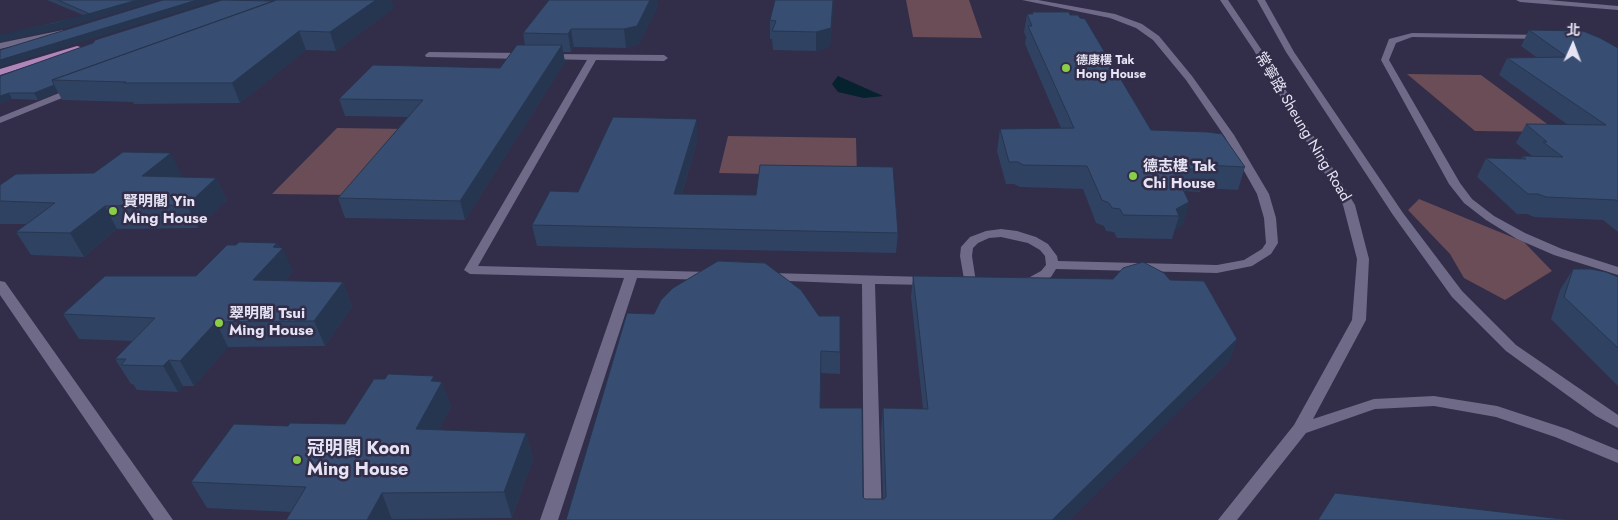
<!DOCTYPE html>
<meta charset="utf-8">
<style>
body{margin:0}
#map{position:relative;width:1618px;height:520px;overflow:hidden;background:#322d48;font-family:Jost,"Noto Sans TC",sans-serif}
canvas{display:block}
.north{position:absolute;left:1548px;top:20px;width:50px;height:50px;-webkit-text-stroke:4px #322d48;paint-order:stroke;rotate:2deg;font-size:14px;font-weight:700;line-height:20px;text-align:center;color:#e6e3f4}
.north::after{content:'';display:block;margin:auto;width:18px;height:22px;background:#e6e3f4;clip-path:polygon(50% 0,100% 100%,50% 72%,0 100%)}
</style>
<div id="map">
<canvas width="1618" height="520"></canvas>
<div class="north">北</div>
</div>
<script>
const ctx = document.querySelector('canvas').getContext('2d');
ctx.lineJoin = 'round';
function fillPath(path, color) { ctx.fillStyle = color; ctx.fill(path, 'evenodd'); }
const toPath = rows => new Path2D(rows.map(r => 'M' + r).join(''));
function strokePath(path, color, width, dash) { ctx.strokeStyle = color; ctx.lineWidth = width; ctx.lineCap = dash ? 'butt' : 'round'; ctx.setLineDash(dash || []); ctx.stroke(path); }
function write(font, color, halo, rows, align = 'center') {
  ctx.font = font + ' Jost,"Noto Sans TC",sans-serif'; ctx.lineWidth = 5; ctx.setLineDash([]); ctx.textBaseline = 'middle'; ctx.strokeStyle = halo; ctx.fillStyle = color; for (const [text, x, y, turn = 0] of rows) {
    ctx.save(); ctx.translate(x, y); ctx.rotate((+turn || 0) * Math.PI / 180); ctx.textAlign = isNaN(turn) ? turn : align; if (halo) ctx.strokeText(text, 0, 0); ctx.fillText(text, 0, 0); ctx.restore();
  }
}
fillPath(toPath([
 [906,0,969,0,982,38,913,37],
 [1407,74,1481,75,1558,132,1475,131],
 [337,128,408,129,352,195,272,194],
 [728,136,856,138,857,176,719,173],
 [1419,199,1524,242,1552,271,1505,300,1464,278,1450,254,1408,210]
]), '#6a4d57');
fillPath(toPath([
 [838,76,883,96,864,98,838,92,832,84]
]), '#05222e');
fillPath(toPath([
 [1022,0,1038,0,1115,14,1142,24,1159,36,1192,76,1234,135,1269,194,1276,218,1278,243,1271,254,1252,266,1217,273,1056,269,1051,277,1038,284,1023,286,1017,282,1018,279,1030,277,1041,271,1046,265,1045,256,1040,250,1028,243,1001,237,989,238,978,243,973,248,972,256,976,282,970,286,965,285,960,256,961,247,970,237,986,231,1001,229,1017,231,1036,237,1048,244,1057,256,1058,261,1217,265,1244,260,1262,249,1266,243,1264,218,1257,194,1225,137,1186,80,1153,40,1136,28,1110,18,1022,0],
 [63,30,66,30,66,34,0,49,0,43,63,30],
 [1412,33,1546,35,1547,37,1543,39,1412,37,1396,43,1389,60,1460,183,1472,199,1494,216,1525,233,1562,249,1618,267,1618,275,1554,255,1517,239,1486,220,1464,203,1449,184,1381,60,1389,39,1412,33],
 [429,52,524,53,528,56,524,59,426,57,425,55,429,52],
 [549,54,664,55,668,58,664,61,596,60,478,266,709,272,715,276,709,280,637,278,558,520,540,520,624,278,470,274,464,270,587,60,546,59,545,57,549,54],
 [74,87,79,90,77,92,0,123,0,117,74,87],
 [769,273,928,277,934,281,928,285,875,284,882,520,864,520,862,284,764,280,763,277,769,273],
 [0,281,5,282,173,520,154,520,0,295,0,281]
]), '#6f6a88');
fillPath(toPath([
 [1220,0,1228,0,1261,49,1355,205,1369,259,1366,320,1313,419,1374,399,1434,396,1497,406,1567,429,1618,450,1618,463,1555,437,1496,417,1434,406,1375,409,1306,433,1237,520,1218,520,1294,425,1352,320,1357,259,1343,205,1253,49,1220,0],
 [1257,0,1265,0,1294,52,1403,213,1462,291,1516,345,1618,415,1618,428,1596,416,1506,351,1452,297,1393,215,1286,52,1257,0],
 [1516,0,1548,0,1618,6,1618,10,1520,2,1516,0]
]), '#6f6a88');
fillPath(toPath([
 [77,46,84,48,0,75,0,69,77,46]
]), '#af86ba');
fillPath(toPath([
 [47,0,158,0,60,29,83,15],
 [222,0,265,0,263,1,394,8,336,51,306,50,240,103,134,104,133,102,62,100,58,92,38,100,12,99,0,104,0,76],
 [834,0,830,47,816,51,773,50,772,39,770,39,770,20],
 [658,6,639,44,626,48,574,47,571,52,563,52,565,62,465,220,345,218,338,198,408,117,345,116,339,99,500,68,525,45,523,33],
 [1032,12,1151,130,1245,167,1238,190,1201,188,1200,192,1184,191,1189,202,1183,225,1175,229,1172,239,1117,238,1114,232,1106,231,1104,226,1096,223,1083,189,1020,187,1014,184,1006,184,997,151,1000,129,1061,128,1025,44,1026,37,1024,32,1027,14,1031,14],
 [1529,30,1618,48,1618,232,1603,220,1534,217,1527,214,1517,214,1477,177,1486,158,1521,159,1523,156,1532,156,1516,143,1526,124,1568,125,1499,75,1507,58,1536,57,1521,46],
 [698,137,682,194,898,233,896,253,537,246,532,225,578,192],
 [182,175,179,177,216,178,227,200,198,228,117,229,84,257,31,255,16,232,26,224,0,224,0,185],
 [277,243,293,271,285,281,343,282,352,307,325,346,228,347,194,386,183,386,178,392,137,390,133,384,131,384,115,359,132,341,79,339,63,314,196,276,236,245],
 [1573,269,1618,277,1618,386,1551,319,1560,290],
 [913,276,1170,280,1237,339,1229,361,1069,520,566,520,627,313,840,352,840,374,821,373,820,408,863,497,865,499,883,499,881,431,883,408,923,409,911,297],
 [435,381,442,382,451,407,439,430,526,433,533,459,512,518,393,519,291,512,207,508,191,482,288,426,345,424]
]), '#304262');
fillPath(toPath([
 [137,0,158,0,60,29,0,42,0,35,57,23],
 [197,0,218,0,0,67,0,60],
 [376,0,392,0,394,8,336,51,330,32],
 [650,0,657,0,658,6,639,44,626,48,624,29],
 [833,0,834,0,830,47,816,51,816,32],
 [571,29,574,47,571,52,568,34],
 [299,31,306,50,240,103,232,83],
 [562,45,565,62,465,220,460,201],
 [54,85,58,92,38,100,34,93],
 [9,93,12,99,0,104,0,96],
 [697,119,698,137,676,214,674,194],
 [171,153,182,175,153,198,142,176],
 [216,178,227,200,198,228,187,205],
 [1189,202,1183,225,1175,229,1179,216,1176,209],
 [105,206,117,229,84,257,70,233],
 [277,243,280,251,283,248,293,271,265,304,253,280,273,247],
 [343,282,352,307,325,346,314,321],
 [216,322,228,347,194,386,180,361],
 [1237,339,1229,361,1069,520,1052,520],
 [169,360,183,386,178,392,163,366],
 [434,376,438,389,442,382,451,407,426,455,416,429,431,381],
 [526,433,533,459,512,518,504,492],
 [382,493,392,520,367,520]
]), '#273650');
const building = toPath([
 [58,0,137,0,57,23,0,35,90,14,58,0],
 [163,0,197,0,0,60,0,50,163,0],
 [222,0,274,1,52,80,54,85,34,93,9,93,0,96,0,76,93,43,95,40,222,0],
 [276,0,376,0,330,32,299,31,232,83,124,83,126,82,52,80,276,0],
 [549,0,650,0,637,26,624,29,571,29,568,34,523,33,549,0],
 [775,0,833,0,831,28,816,32,772,31,776,21,770,20,775,0],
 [1032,12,1069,12,1070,15,1078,15,1080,18,1085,19,1151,130,1208,132,1222,134,1245,167,1204,165,1207,169,1173,169,1189,202,1176,209,1179,216,1123,215,1120,209,1112,208,1109,203,1102,200,1087,166,1023,165,1018,162,1009,162,1000,129,1074,128,1028,26,1032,26,1027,14,1033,14,1032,12],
 [1529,30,1583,31,1600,38,1618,48,1618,202,1616,200,1546,197,1538,194,1528,194,1486,158,1526,159,1523,156,1563,157,1543,142,1547,142,1526,124,1606,125,1507,58,1567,57,1529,30],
 [517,45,562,45,460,201,338,198,423,100,339,99,373,65,500,68,517,45],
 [613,117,697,119,674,194,756,195,760,165,893,167,898,233,532,225,550,191,578,192,613,117],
 [123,152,171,153,142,176,216,178,187,205,105,206,70,233,16,232,55,203,0,201,0,185,16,174,94,173,123,152],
 [239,242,277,243,273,247,283,248,253,280,343,282,314,321,216,322,180,361,169,360,163,366,121,365,126,359,115,359,155,318,63,314,105,276,196,276,227,245,236,245,239,242],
 [718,261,765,263,801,290,819,316,840,316,840,352,821,351,820,408,862,408,863,497,865,499,884,499,886,497,883,408,928,409,913,276,1113,279,1123,268,1143,262,1164,273,1170,280,1204,281,1237,339,1052,520,566,520,627,313,654,314,661,300,673,288,718,261],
 [1573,269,1591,269,1606,272,1618,277,1618,348,1564,297,1573,269],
 [388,374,434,376,431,381,442,382,416,429,526,433,504,492,382,493,367,520,286,520,306,487,191,482,234,424,288,426,290,423,345,424,374,379,385,379,388,374],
 [1335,493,1571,520,1318,520,1335,493]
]);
fillPath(building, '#384d72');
strokePath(building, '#273650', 1);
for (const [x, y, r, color] of [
 [1066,68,5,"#89ce48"],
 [1133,176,5,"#89ce48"],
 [113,211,5,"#89ce48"],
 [219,323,5,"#89ce48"],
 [297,460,5,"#89ce48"]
]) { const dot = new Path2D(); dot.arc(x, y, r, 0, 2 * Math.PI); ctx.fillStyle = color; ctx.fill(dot); strokePath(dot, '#322d48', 2); }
write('bold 12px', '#e6e3f4', '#322d48', [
 ["德康樓 Tak",1076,61],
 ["Hong House",1076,75]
], 'left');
write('15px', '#e6e3f4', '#322d48', [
 ["常寧路 Sheung Ning Road",1302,127,59]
]);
write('bold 15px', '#e6e3f4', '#322d48', [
 ["德志樓 Tak",1143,167],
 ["Chi House",1143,184],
 ["賢明閣 Yin",123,202],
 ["Ming House",123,219],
 ["翠明閣 Tsui",229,314],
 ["Ming House",229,331]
], 'left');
write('bold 18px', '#e6e3f4', '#322d48', [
 ["冠明閣 Koon",307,450],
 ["Ming House",307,471]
], 'left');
</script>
